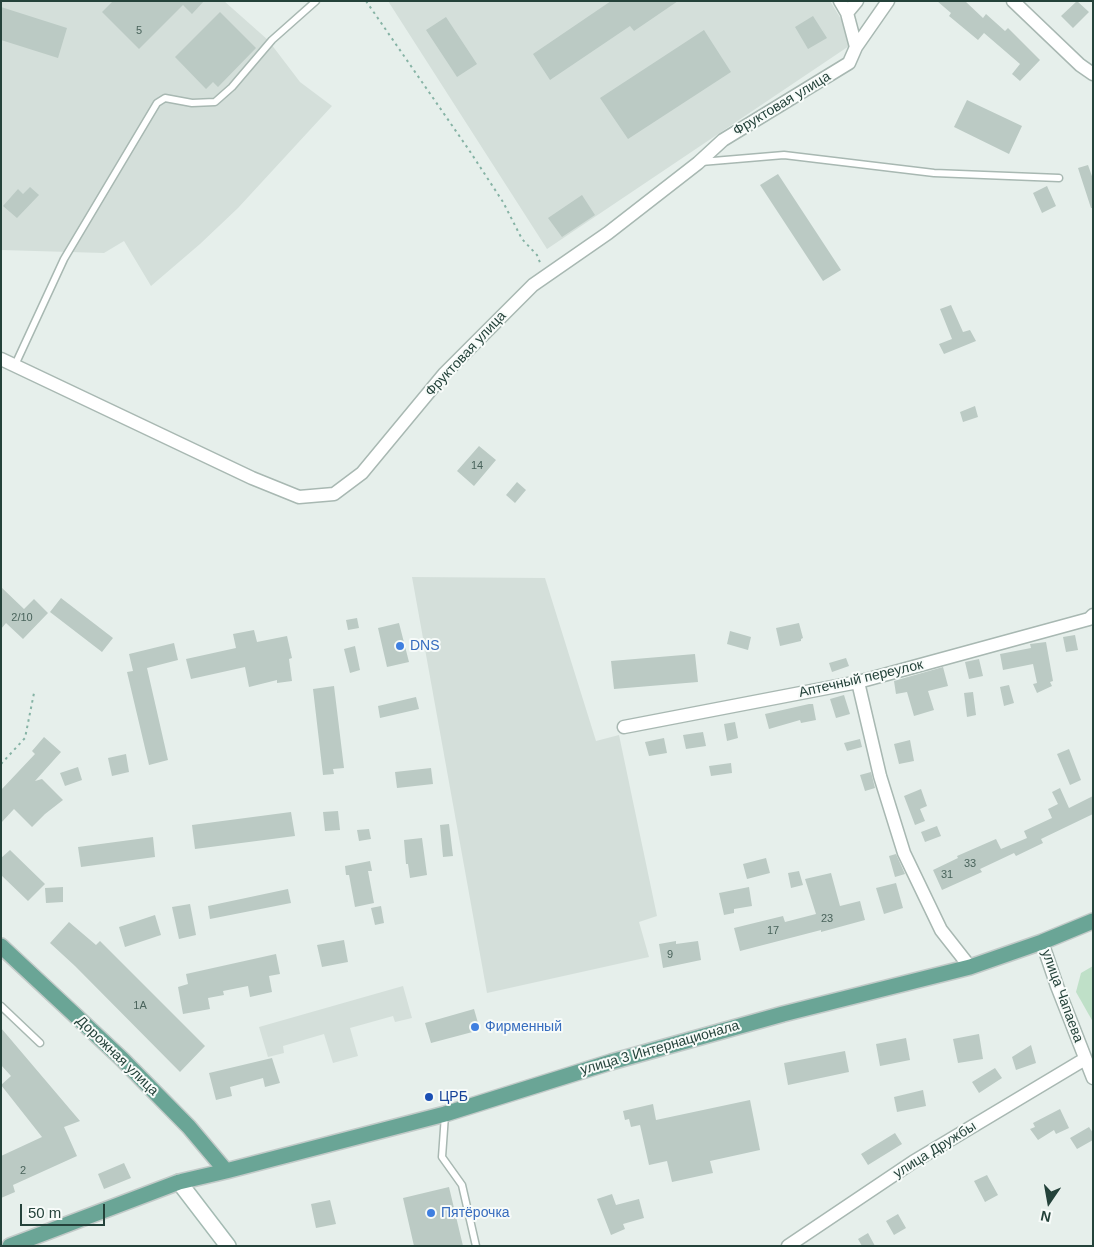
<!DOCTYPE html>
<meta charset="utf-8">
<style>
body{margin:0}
#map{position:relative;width:1094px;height:1247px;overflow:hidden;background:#e6efeb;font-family:Arial,sans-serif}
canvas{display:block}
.frame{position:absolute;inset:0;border:2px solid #24423a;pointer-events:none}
.north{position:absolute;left:1024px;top:1177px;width:50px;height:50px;-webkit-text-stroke:4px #f7fbf9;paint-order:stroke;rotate:192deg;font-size:14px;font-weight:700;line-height:20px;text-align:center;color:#24423a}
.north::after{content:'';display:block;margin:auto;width:18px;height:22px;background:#24423a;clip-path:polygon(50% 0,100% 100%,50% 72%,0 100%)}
.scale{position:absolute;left:20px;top:1204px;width:85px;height:22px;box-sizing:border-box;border:2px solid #24423a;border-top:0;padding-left:6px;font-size:15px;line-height:18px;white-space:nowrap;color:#24423a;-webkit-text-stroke:4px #f7fbf9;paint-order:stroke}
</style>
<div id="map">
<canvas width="1094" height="1247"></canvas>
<div class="frame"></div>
<div class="north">N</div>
<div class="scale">50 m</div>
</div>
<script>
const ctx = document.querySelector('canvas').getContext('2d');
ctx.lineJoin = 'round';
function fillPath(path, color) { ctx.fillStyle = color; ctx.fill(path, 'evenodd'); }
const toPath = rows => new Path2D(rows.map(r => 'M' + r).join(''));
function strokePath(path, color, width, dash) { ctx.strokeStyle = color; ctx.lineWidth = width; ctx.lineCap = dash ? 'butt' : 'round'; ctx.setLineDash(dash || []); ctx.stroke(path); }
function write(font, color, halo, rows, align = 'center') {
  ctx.font = font + ' Arial,sans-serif'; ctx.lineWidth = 4; ctx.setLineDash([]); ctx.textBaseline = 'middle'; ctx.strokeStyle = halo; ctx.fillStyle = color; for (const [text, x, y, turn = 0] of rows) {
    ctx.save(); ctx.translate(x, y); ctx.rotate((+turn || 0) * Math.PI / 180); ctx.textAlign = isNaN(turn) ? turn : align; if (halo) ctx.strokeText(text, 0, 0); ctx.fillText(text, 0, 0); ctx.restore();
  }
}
fillPath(toPath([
 [1,1,224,1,268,40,300,82,332,106,238,208,200,244,151,286,124,241,104,253,1,250],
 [388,1,830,1,855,42,547,249],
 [412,577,545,578,596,741,619,735,657,916,639,922,649,957,487,993],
 [403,986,412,1018,395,1022,393,1016,350,1028,358,1056,333,1063,324,1034,283,1046,284,1053,268,1057,259,1027]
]), '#d4dfda');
fillPath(toPath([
 [1093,966,1093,1022,1076,992,1081,973]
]), '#bfe0c8');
fillPath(toPath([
 [113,1,204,1,192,14,183,5,139,49,102,12],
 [611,1,678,1,634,31,630,26,550,80,533,54],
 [937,1,965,1,983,18,986,14,1005,31,1008,28,1040,60,1020,81,1012,74,1020,64,984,33,978,40,949,16,951,13],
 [1077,1,1089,12,1073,28,1061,16],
 [1,7,67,28,58,58,1,40],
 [220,12,256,48,218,87,213,82,206,89,175,57],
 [813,16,827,38,808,49,795,27],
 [446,17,477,64,457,77,426,30],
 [704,30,731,72,628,139,600,98],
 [967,100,1022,126,1009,154,954,127],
 [1088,165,1093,179,1093,208,1091,208,1078,168],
 [778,174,841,270,823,281,760,185],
 [1047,186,1056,206,1042,213,1033,193],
 [30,187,39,195,17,218,3,206,18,189,23,194],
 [582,195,595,215,562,237,548,218],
 [951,305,963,332,970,330,976,341,944,354,939,344,952,339,940,309],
 [975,406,978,417,963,422,960,412],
 [479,446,496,460,474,486,457,471],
 [517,482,526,490,515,503,506,495],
 [1,587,24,609,34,599,48,613,23,639,6,623,1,629],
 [61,598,113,638,102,652,50,612],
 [357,618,359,628,348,630,346,620],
 [399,623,409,662,387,667,378,628],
 [799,623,803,638,801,639,801,641,780,646,776,628],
 [254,630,257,642,287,636,292,658,289,659,292,681,277,683,277,680,249,687,245,667,191,679,186,659,236,648,233,634],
 [730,631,751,637,748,650,727,644],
 [1075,635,1078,650,1066,652,1063,637],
 [1046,642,1053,681,1050,682,1052,686,1037,693,1033,684,1037,683,1033,664,1003,670,1000,654,1031,648,1030,644],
 [174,643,178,660,147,668,168,760,149,765,127,672,133,671,129,654],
 [355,646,360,670,350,673,344,649],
 [695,654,698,682,614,689,611,661],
 [846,658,849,666,832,672,829,663],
 [979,659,983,676,969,679,965,662],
 [943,667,948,686,928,691,934,710,914,716,907,692,896,694,894,681],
 [1009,685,1014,703,1004,706,1000,687],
 [334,686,344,768,333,769,334,774,323,775,313,689],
 [973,692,976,715,967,717,964,693],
 [844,695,850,714,836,718,830,699],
 [416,697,419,709,380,718,378,706],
 [809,704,813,704,816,720,801,723,800,720,769,729,765,714],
 [735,722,738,738,727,741,724,724],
 [703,732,706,746,686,749,683,735],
 [44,737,61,752,35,781,42,779,63,800,45,814,32,827,14,809,1,823,1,790,35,754,32,751],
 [664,738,667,753,649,756,645,742],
 [860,739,862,747,847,751,844,743],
 [910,740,914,761,899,764,894,744],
 [1069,749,1081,780,1070,785,1057,754],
 [126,754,129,772,112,776,108,758],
 [731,763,732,773,711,776,709,766],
 [78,767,82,780,65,786,60,773],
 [431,768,433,784,397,788,395,772],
 [871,772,875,788,865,791,860,775],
 [1060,788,1069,808,1093,796,1093,814,1041,839,1043,843,1016,856,1014,853,980,869,982,872,942,890,933,870,958,858,957,856,996,839,1001,849,1027,838,1024,831,1052,818,1048,809,1058,804,1052,792],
 [921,789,927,806,920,809,925,821,915,825,904,796],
 [338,811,340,830,325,831,323,812],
 [291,812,295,836,195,849,192,825],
 [449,824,453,856,443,857,440,825],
 [937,826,941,836,925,842,921,832],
 [369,829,371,839,359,841,357,830],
 [153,837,155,857,81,867,78,847],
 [422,838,427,875,410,878,408,864,406,864,404,840],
 [10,850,45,884,28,901,1,875,1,858],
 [896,854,905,874,895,877,889,856],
 [766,858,770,873,747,879,743,864],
 [370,861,372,871,368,871,374,903,355,907,349,875,346,875,345,866],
 [799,871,803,885,791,888,788,873],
 [831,873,840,906,860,901,865,920,821,932,821,930,740,951,734,928,783,916,785,922,816,914,805,879],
 [896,883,903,908,884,914,876,888],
 [63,887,63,902,46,903,45,888],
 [749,887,752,906,734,909,734,913,724,915,719,893],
 [288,889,291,903,210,919,208,906],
 [190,904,196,935,179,939,172,907],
 [381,906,384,923,375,925,371,908],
 [155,915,161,935,125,947,119,927],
 [69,922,96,945,100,941,205,1046,180,1072,75,966,50,943],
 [344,940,348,962,322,967,317,945],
 [676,941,676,944,698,941,701,960,663,968,659,944],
 [276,954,280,974,269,976,272,992,250,997,248,986,223,991,224,995,208,998,210,1009,183,1014,178,987,188,984,186,974],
 [474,1009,480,1030,431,1043,425,1023],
 [1,1028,80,1121,64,1127,77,1156,13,1185,15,1192,1,1198,1,1156,42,1137,1,1085,11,1076,1,1065],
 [979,1034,983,1059,958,1063,953,1039],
 [906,1038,910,1060,880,1066,876,1044],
 [1031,1045,1036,1063,1016,1070,1012,1057],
 [845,1051,849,1072,788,1085,784,1063],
 [272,1058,280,1083,265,1087,263,1078,230,1087,232,1096,216,1100,209,1073],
 [995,1068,1002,1078,979,1093,972,1082],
 [923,1090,926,1106,897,1112,894,1097],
 [750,1100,760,1150,710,1161,713,1173,672,1182,667,1161,649,1165,640,1125,631,1127,629,1119,625,1120,623,1111,653,1104,656,1120],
 [1060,1109,1069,1128,1056,1134,1054,1130,1038,1140,1030,1129,1035,1127,1033,1123],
 [1089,1127,1093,1133,1093,1140,1077,1149,1070,1138],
 [895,1133,902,1144,868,1165,861,1154],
 [124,1163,131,1178,104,1189,98,1174],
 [987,1175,998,1195,985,1202,974,1181],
 [449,1187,463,1246,414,1246,403,1198],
 [612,1194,616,1205,639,1199,644,1218,623,1224,625,1229,611,1235,597,1199],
 [330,1200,336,1224,316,1228,311,1204],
 [898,1214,906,1228,894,1235,886,1221],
 [868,1233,875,1246,862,1246,858,1239]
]), '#bbcac4');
const service = toPath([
 [701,162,784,155,934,173,1059,178],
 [15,365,64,259,157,103,165,98,192,103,215,102,232,87,272,40,316,1],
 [1,1006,40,1043],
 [445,1115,442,1157,462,1185,476,1246]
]);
const minor = toPath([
 [840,1,847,13,856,47],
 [1013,1,1080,65,1093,74],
 [847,13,857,1],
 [1,359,252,478,299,497,334,494,362,473,444,374,533,285,608,233,698,163,723,140,849,63,856,47,888,1],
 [858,682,880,776,904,853,941,930,970,967],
 [624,727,858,682,1089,619,1093,615],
 [1042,942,1057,986,1093,1078],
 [788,1246,913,1162,1085,1059]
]);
const secondary = toPath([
 [179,1182,228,1246]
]);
const primary = toPath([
 [1,946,122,1059,189,1127,226,1171],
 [10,1246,179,1182,226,1171,445,1114,611,1062,783,1014,970,967,1042,942,1093,921]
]);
strokePath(service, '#a8b8b2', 9);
strokePath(minor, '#a8b8b2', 15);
strokePath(secondary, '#a4bbb3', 18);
strokePath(primary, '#c2cac8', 18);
strokePath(toPath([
 [366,1,469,150,503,202,522,239,537,255,541,265],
 [1,764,25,738,34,693]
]), '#86b3a5', 2, [2.5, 4]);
strokePath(service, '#fff', 6);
strokePath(minor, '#fff', 12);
strokePath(secondary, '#fff', 15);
strokePath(primary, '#6aa596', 15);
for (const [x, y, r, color] of [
 [400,646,5,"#3f7fe0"],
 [475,1027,5,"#3f7fe0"],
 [429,1097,5,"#1a4fb4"],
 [431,1213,5,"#3f7fe0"]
]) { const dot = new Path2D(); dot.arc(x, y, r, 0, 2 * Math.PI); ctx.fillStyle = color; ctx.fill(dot); strokePath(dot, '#f7fbf9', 2); }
write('11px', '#4a645c', null, [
 ["5",139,31],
 ["14",477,466],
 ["2/10",22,618],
 ["33",970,864],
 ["31",947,875],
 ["23",827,919],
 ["17",773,931],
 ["9",670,955],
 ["1А",140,1006],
 ["2",23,1171]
]);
write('14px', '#24423a', '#f7fbf9', [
 ["Фруктовая улица",782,104,-31],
 ["Фруктовая улица",466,354,-47],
 ["Аптечный переулок",861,679,-13],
 ["улица Чапаева",1062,996,70],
 ["улица 3 Интернационала",660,1048,-16],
 ["Дорожная улица",117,1056,44],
 ["улица Дружбы",935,1150,-32]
]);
write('14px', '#366cbe', '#f7fbf9', [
 ["DNS",410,646],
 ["Фирменный",485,1027],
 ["Пятёрочка",441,1213]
], 'left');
write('14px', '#164399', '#f7fbf9', [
 ["ЦРБ",439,1097]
], 'left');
</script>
